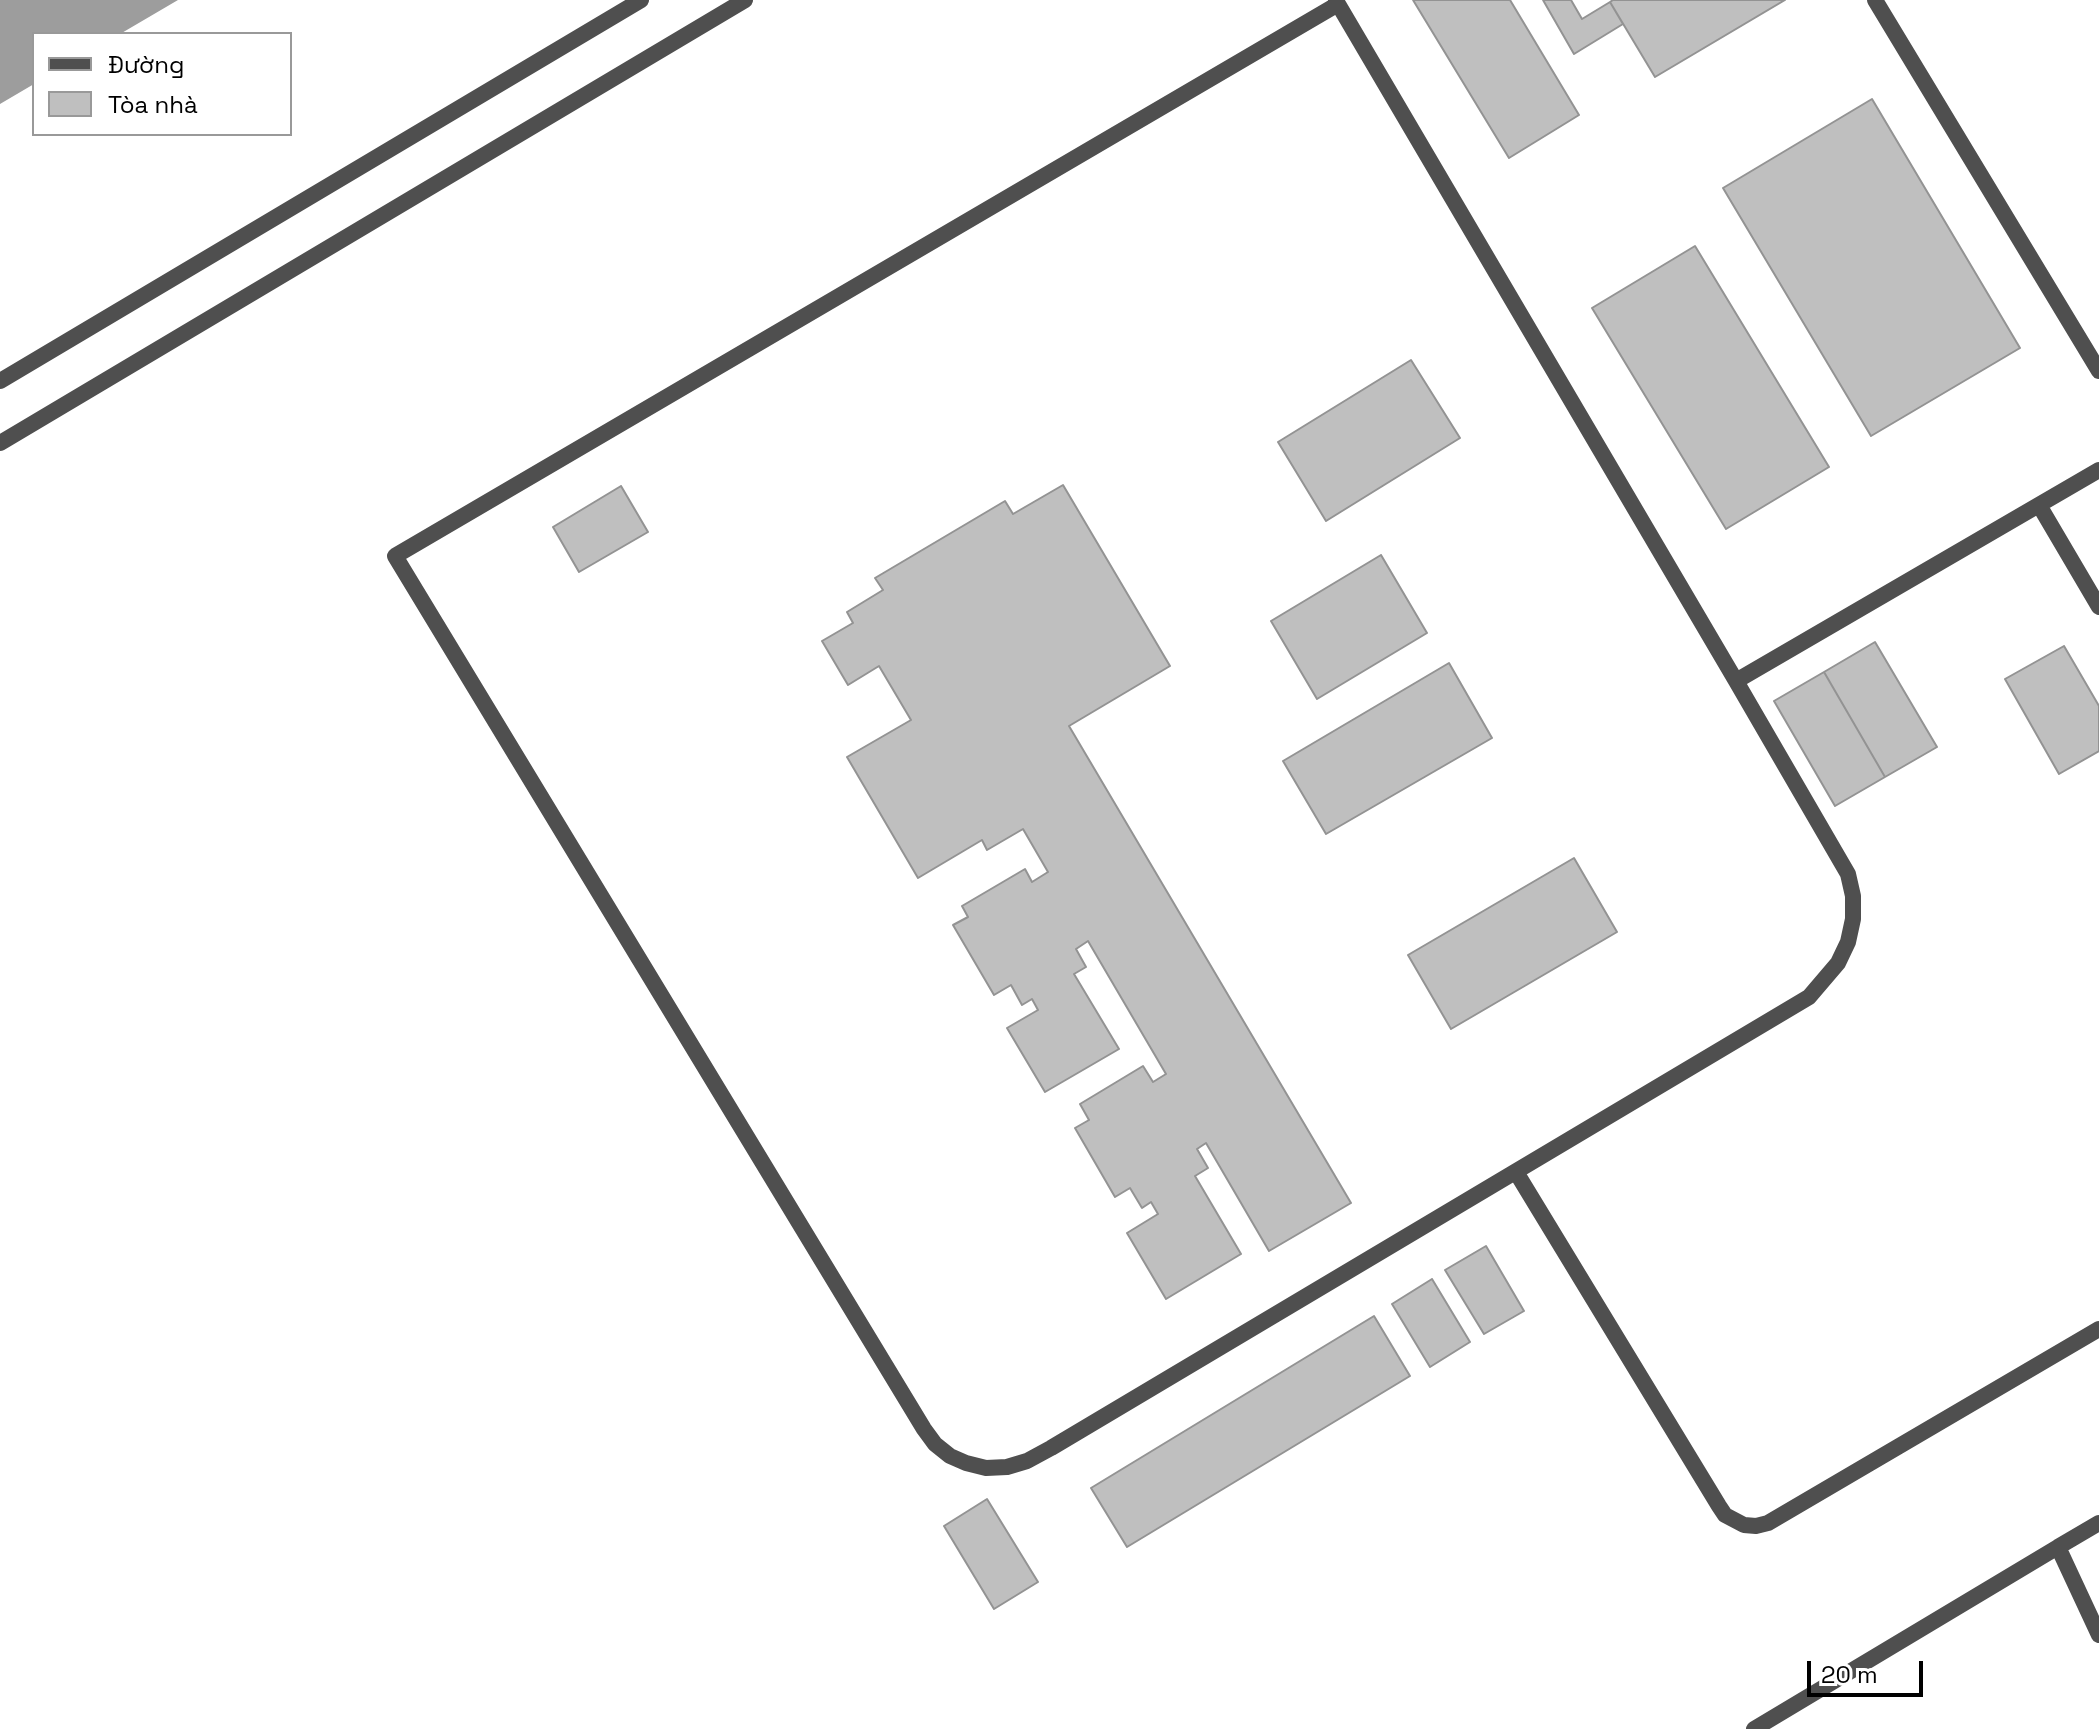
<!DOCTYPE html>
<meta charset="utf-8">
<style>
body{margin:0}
#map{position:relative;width:2099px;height:1729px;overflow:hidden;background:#fff;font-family:"Space Grotesk",sans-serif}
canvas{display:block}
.legend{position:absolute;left:32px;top:32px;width:260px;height:104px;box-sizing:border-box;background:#fff;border:2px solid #999;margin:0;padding:10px 14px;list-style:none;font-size:24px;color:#000}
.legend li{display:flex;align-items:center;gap:16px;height:40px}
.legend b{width:40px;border:2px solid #999}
.scale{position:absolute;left:1807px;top:1661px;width:116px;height:36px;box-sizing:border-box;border:4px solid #000;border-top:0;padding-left:10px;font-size:24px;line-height:28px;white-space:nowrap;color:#000;-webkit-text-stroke:6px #fff;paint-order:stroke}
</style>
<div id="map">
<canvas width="2099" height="1729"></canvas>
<ul class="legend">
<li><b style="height:10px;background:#4f4f4f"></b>Đường</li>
<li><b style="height:22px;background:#bfbfbf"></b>Tòa nhà</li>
</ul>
<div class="scale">20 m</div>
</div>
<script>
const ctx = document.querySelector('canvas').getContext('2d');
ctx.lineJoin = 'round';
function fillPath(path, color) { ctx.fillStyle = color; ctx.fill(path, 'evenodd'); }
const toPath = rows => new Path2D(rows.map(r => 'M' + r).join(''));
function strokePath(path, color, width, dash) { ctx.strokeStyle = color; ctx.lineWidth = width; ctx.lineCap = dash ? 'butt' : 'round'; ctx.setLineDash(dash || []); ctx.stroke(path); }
fillPath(toPath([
 [0,0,178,0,120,34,34,34,34,84,0,104]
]), '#9d9d9d');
const building = toPath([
 [1413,0,1510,0,1579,115,1509,158,1413,0],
 [1543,0,1571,0,1582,19,1610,2,1623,24,1574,54,1543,0],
 [1613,0,1785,0,1655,77,1610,2,1613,0],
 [1872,99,2020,348,1871,436,1723,188,1872,99],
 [1695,246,1829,467,1726,529,1592,308,1695,246],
 [1411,360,1460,438,1326,521,1278,442,1411,360],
 [1063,485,1170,666,1069,726,1351,1203,1269,1251,1206,1143,1197,1149,1208,1168,1195,1176,1241,1254,1166,1299,1127,1233,1158,1214,1151,1202,1142,1208,1130,1188,1115,1197,1075,1128,1089,1120,1080,1104,1143,1066,1153,1082,1166,1074,1088,941,1076,949,1086,967,1074,974,1119,1049,1045,1092,1007,1028,1038,1010,1032,999,1022,1005,1011,985,994,995,953,925,968,917,962,906,1025,869,1032,882,1048,872,1023,829,987,850,982,840,918,878,847,757,911,720,879,666,848,685,822,641,853,623,847,612,883,590,875,578,1005,501,1013,514,1063,485],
 [621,486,648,532,579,572,553,527,621,486],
 [1381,555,1427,633,1317,699,1271,621,1381,555],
 [1875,642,1937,747,1885,777,1824,672,1875,642],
 [2064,646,2099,706,2099,751,2059,774,2005,679,2064,646],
 [1449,663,1492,738,1326,834,1283,761,1449,663],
 [1824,672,1885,777,1835,806,1774,701,1824,672],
 [1574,858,1617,932,1451,1029,1408,955,1574,858],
 [1486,1246,1524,1311,1484,1334,1445,1270,1486,1246],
 [1432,1279,1470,1342,1430,1367,1392,1304,1432,1279],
 [1374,1316,1410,1376,1127,1547,1091,1488,1374,1316],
 [987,1499,1038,1582,994,1609,944,1526,987,1499]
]);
fillPath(building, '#bfbfbf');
strokePath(building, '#939393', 2);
strokePath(toPath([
 [1336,0,1338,4,1736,681,1848,874,1853,896,1853,919,1848,942,1838,963,1809,997,1051,1448,1027,1461,1007,1467,986,1468,966,1463,950,1456,935,1444,924,1429,395,556,1338,4],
 [1875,0,2099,371],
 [2039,505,2099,607],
 [1736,681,2099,470],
 [1516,1172,1719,1506,1725,1515,1744,1525,1756,1526,1768,1523,2099,1329],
 [2099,1523,2058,1547,2099,1635],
 [1754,1729,2058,1547]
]), '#4f4f4f', 16);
strokePath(toPath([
 [0,381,641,0],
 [0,443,745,0]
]), '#4f4f4f', 16);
</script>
